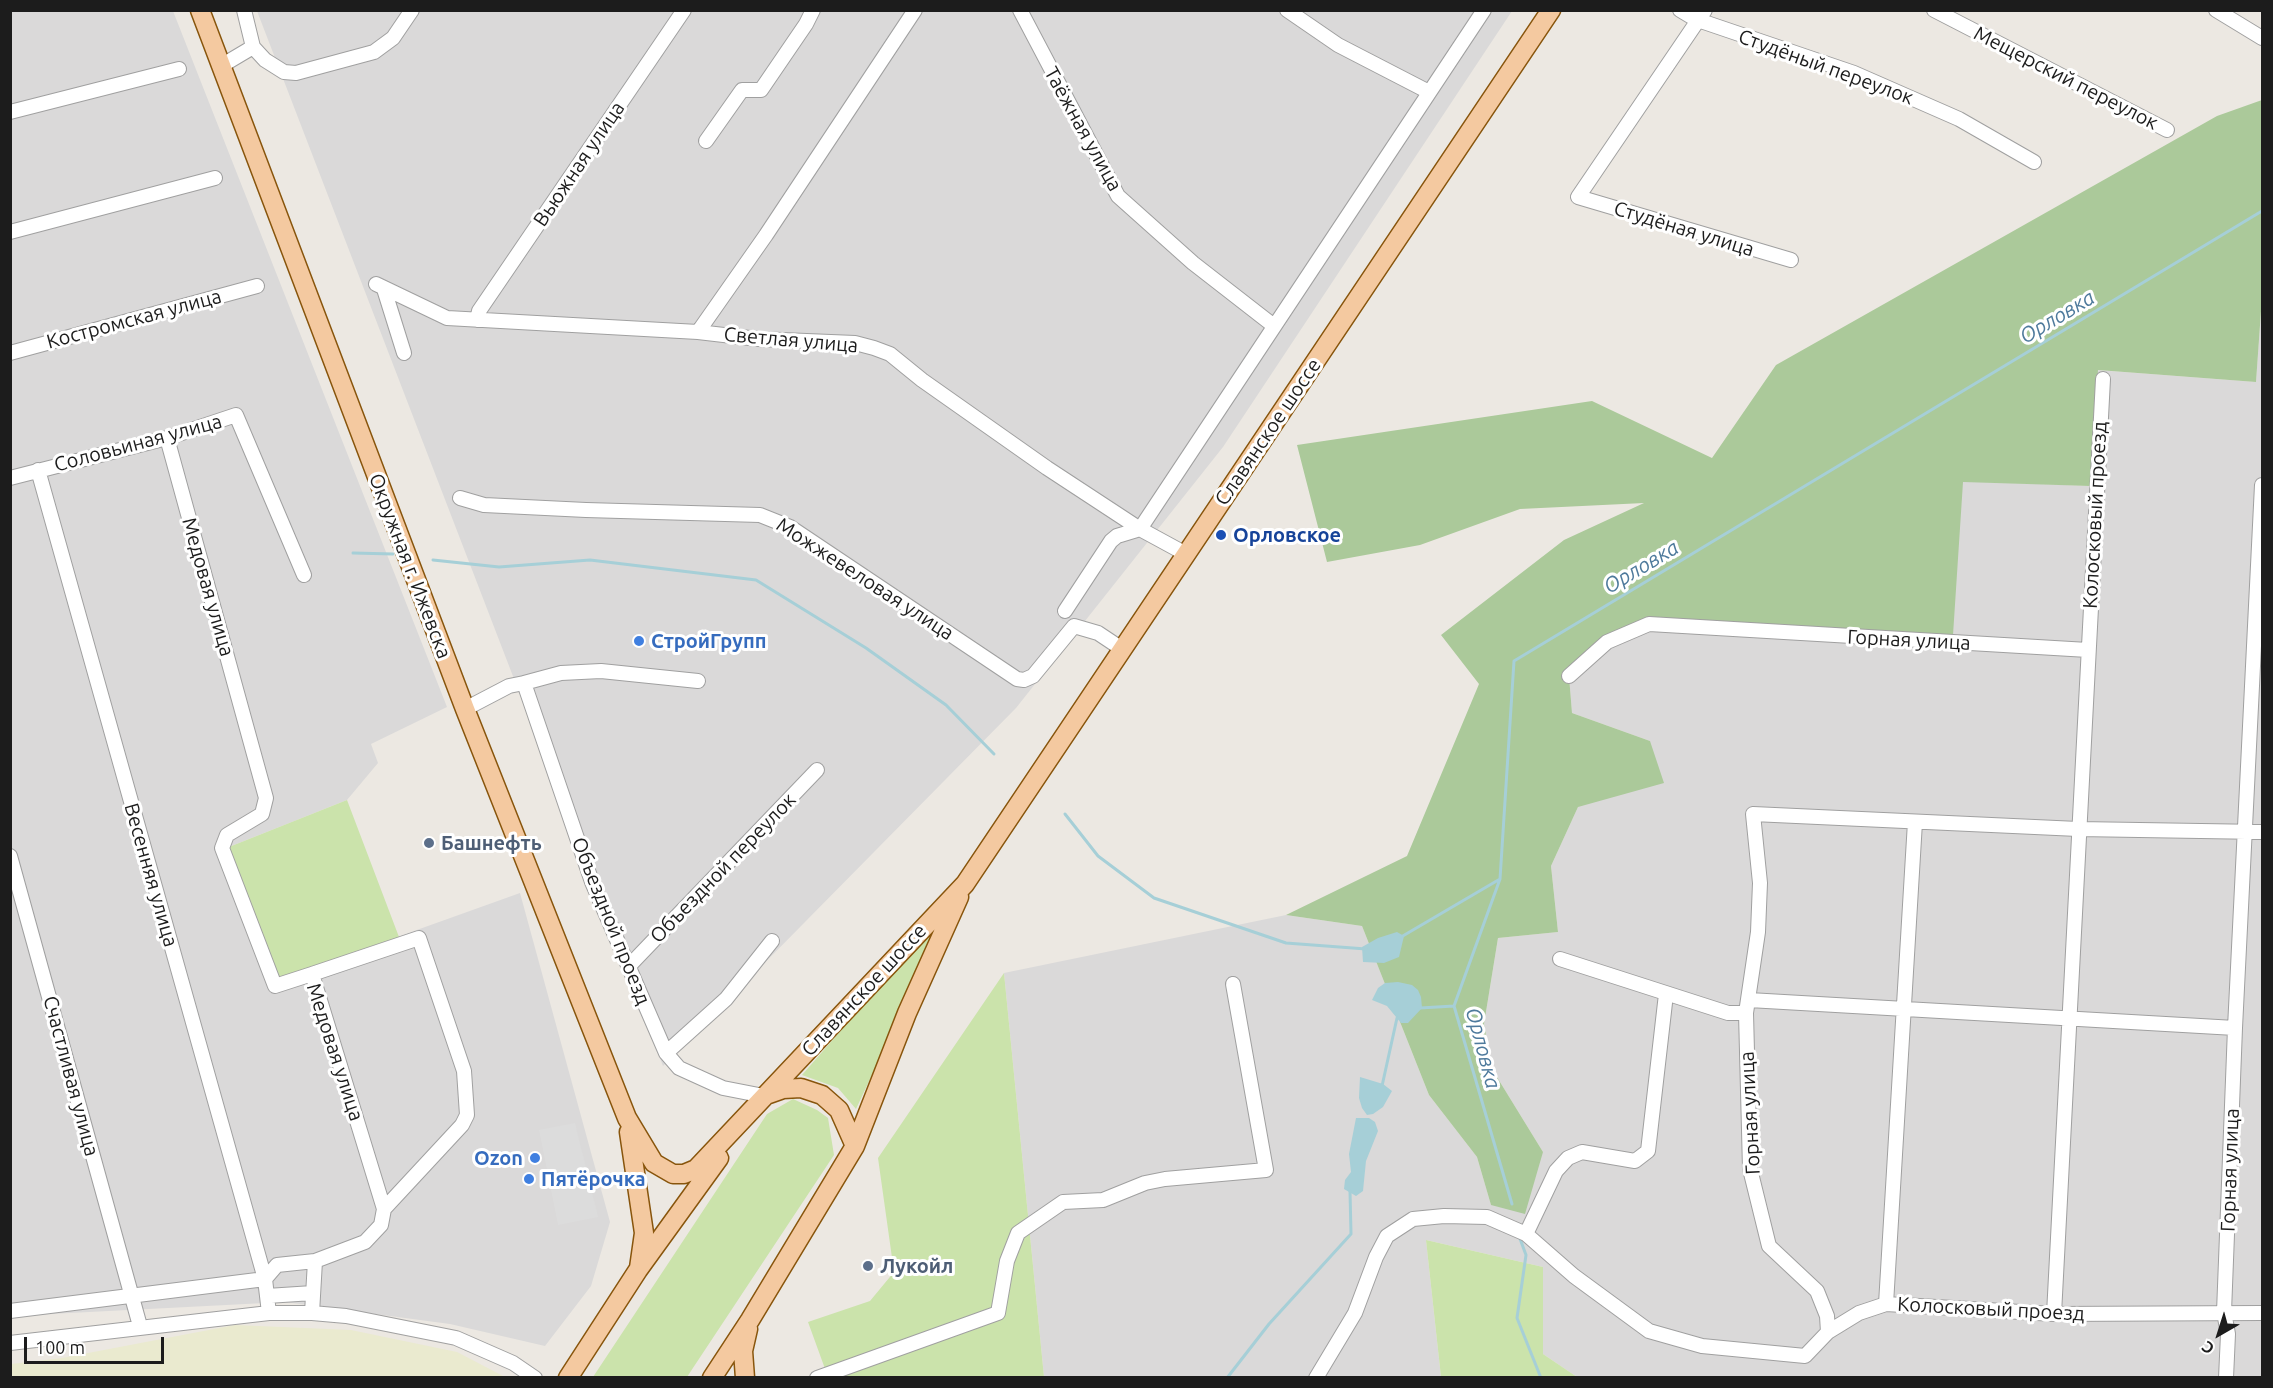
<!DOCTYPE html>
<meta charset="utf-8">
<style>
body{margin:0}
#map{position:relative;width:2273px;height:1388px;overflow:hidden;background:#ece8e2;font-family:Ubuntu,sans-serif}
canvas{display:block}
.frame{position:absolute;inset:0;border:12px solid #1c1c1c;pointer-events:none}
.north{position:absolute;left:2189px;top:1304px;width:60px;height:60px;-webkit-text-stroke:4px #fff;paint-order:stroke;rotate:219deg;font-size:16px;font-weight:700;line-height:24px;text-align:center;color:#1c1c1c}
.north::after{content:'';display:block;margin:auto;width:21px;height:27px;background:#1c1c1c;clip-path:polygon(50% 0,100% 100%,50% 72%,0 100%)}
.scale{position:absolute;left:24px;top:1337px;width:140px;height:27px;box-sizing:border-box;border:3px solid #1c1c1c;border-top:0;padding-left:8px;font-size:18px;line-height:21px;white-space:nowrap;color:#1c1c1c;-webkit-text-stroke:4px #fff;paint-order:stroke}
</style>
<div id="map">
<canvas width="2273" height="1388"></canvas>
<div class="frame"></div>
<div class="north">С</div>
<div class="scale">100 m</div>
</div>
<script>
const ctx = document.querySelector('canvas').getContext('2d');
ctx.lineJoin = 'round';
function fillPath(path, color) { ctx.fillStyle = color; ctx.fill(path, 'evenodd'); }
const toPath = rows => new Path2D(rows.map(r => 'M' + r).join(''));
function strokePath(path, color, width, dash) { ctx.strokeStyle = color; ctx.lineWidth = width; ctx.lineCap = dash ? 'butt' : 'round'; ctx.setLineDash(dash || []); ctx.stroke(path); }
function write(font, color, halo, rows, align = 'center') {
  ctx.font = font + ' Ubuntu,sans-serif'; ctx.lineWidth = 6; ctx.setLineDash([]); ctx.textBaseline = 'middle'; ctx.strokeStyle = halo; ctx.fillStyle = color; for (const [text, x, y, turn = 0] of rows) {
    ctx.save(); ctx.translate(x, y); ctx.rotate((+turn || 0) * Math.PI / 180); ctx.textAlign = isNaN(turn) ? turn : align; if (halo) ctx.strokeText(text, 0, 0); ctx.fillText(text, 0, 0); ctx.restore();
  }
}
fillPath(toPath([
 [11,11,173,11,447,707,371,744,378,763,347,800,229,847,280,979,520,893,610,1222,591,1286,545,1346,450,1324,285,1302,11,1316],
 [257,11,1512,11,1223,447,1016,708,663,1066],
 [2262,297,2262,1377,1577,1377,1543,1354,1543,1267,1426,1240,1441,1377,1044,1377,1004,973,1286,915,1362,926,1429,1095,1477,1157,1491,1205,1543,1152,1492,1069,1484,1024,1498,938,1558,932,1551,866,1578,807,1650,741,1572,713,1569,676,1605,637,1963,481,2090,486,2097,370,2256,382]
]), '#dad9d9');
fillPath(toPath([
 [235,1325,351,1330,457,1352,505,1377,11,1377,11,1364,62,1358]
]), '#eaeacf');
fillPath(toPath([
 [347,800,399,937,280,979,229,847],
 [952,903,856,1109,838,1088,802,1075],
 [1004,973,1044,1377,828,1377,808,1322,870,1301,894,1272,878,1158],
 [793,1099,817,1110,828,1118,834,1155,687,1377,593,1377,767,1114],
 [1426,1240,1543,1267,1543,1354,1577,1377,1441,1377]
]), '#cbe3ab');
fillPath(toPath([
 [2262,100,2262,297,2256,382,2098,370,2090,486,1963,482,1953,635,1647,619,1569,676,1572,713,1650,741,1664,783,1578,807,1551,866,1558,932,1498,938,1484,1024,1492,1069,1543,1152,1525,1214,1491,1205,1477,1157,1429,1095,1362,926,1286,915,1407,856,1479,684,1441,635,1564,540,1644,503,1520,509,1420,545,1327,562,1297,445,1592,401,1712,458,1776,365,2217,116]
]), '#abc99a');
fillPath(toPath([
 [575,1123,598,1217,558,1225,539,1130]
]), '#dcdcdc');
fillPath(toPath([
 [1397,932,1404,936,1399,957,1384,963,1363,962,1362,947,1378,938],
 [1398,982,1412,985,1418,990,1421,997,1422,1008,1408,1023,1401,1023,1387,1006,1372,1000,1378,988,1385,983],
 [1360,1077,1383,1084,1392,1091,1383,1107,1373,1114,1367,1115,1362,1108,1359,1098],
 [1356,1118,1369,1118,1375,1122,1378,1131,1366,1161,1363,1191,1356,1196,1344,1189,1345,1180,1351,1172,1349,1154]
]), '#a6cfd7');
strokePath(toPath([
 [353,553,393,554],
 [433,560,499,567,590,560,756,580,866,648,946,705,994,754],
 [1065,814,1098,856,1154,898,1286,943,1366,949],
 [1401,937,1500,879],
 [1420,1008,1454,1006],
 [1382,1086,1397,1018],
 [1512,1204,1454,1006,1500,879,1514,661,2262,211],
 [1519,1236,1526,1255,1517,1318,1541,1378],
 [1227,1378,1269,1324,1351,1234,1350,1191]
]), '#a6cfd7', 3);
const minor = toPath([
 [244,10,253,47,265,60,284,72,296,73,374,52,393,38,412,10],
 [1020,10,1118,196,1193,263,1274,326],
 [1287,10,1338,45,1429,92],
 [1680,10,1695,19,1854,73,1959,119,2034,162],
 [1705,10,1578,197,1791,260],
 [1934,10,2167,130],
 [2216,10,2262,38],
 [221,66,253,47],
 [10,112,179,69],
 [706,141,742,90,761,90,806,24,813,10],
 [10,232,215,178],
 [376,284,447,318,698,332,758,339,855,343,874,348,890,354,922,380,1047,468,1140,529,1186,554],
 [384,289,404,353],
 [477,320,479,311,684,10],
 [698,332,766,235,915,10],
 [10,353,257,286],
 [167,438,266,798,262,814,227,835,222,848,275,986,312,974,384,1209,381,1225,365,1242,315,1261,277,1265,265,1279],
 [38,470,265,1279,269,1313],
 [10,478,167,438,236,415,304,575],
 [460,498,484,505,586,510,760,515,790,527,1017,679,1024,680,1033,676,1074,626,1098,633,1122,649],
 [1065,611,1111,541,1117,536,1140,529,1484,10],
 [1569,676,1607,642,1649,624,2088,650],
 [698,681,601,671,561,673,524,683,592,882,666,1053,679,1068,723,1088,764,1096],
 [465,709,509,686,524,683],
 [10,856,140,1326],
 [1560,959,1728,1013,1746,1013],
 [629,966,817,770],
 [312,974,419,938,464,1071,467,1115,462,1125,384,1209],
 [1749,1000,2235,1028],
 [666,1053,726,999,772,941],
 [1526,1234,1556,1171,1568,1158,1582,1152,1635,1161,1648,1151,1666,994],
 [267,1296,313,1293],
 [1886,1304,1915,822],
 [10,1311,265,1279],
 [312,1313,315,1261],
 [2054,1314,2103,379],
 [1828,1332,1827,1316,1817,1291,1769,1246,1750,1169,1746,1013,1758,932,1760,883,1753,814,2078,829,2262,832],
 [10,1343,269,1313,312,1313,346,1316,456,1338,513,1363,535,1378],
 [817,1378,998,1313,1007,1261,1018,1233,1063,1202,1103,1200,1145,1183,1165,1179,1266,1170,1233,984],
 [1316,1378,1355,1313,1376,1257,1387,1236,1413,1219,1444,1216,1487,1217,1526,1234,1574,1276,1649,1331,1702,1346,1805,1356,1828,1332,1859,1313,1886,1304,2054,1314,2262,1313],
 [2226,1378,2228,1334,2224,1312,2235,1028,2262,485]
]);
const major = toPath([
 [200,10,465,709,627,1118,654,1163,673,1174,684,1174,696,1169,965,884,1551,10],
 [766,1095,783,1089,801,1088,822,1095,839,1110,855,1146],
 [629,1132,644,1233,639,1268],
 [568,1378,638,1270,719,1158],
 [712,1378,750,1320,855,1146,907,1013,959,897],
 [745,1378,743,1351,748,1329]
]);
strokePath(minor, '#a0a0a0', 16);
strokePath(major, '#88550c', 21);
strokePath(minor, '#fff', 14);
strokePath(major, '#f4c9a0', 18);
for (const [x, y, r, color] of [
 [1221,535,6,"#1a4fb4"],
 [639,641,6,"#3f7fe0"],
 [429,843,6,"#5c6f8a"],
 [535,1158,6,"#3f7fe0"],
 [529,1179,6,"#3f7fe0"],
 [868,1266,6,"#5c6f8a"]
]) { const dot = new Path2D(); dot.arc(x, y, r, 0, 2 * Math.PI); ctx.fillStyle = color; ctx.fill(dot); strokePath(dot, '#fff', 2); }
write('20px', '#1c1c1c', '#fff', [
 ["Студёный переулок",1826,67,20],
 ["Мещерский переулок",2066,78,27],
 ["Таёжная улица",1083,129,61],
 ["Вьюжная улица",579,164,-56],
 ["Студёная улица",1684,229,17],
 ["Костромская улица",134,319,-15],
 ["Светлая улица",791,340,5],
 ["Славянское шоссе",1268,432,-56],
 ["Соловьиная улица",138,443,-15],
 ["Колосковый проезд",2095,515,-87],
 ["Окружная г. Ижевска",410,566,69],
 ["Можжевеловая улица",865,579,33],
 ["Медовая улица",208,587,74],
 ["Горная улица",1909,640,3],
 ["Объездной переулок",723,868,-46],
 ["Весенняя улица",151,875,74],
 ["Объездной проезд",611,921,68],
 ["Славянское шоссе",864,990,-47],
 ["Медовая улица",335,1052,72],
 ["Счастливая улица",71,1076,75],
 ["Горная улица",1750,1113,-93],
 ["Горная улица",2230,1170,-88],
 ["Колосковый проезд",1991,1309,3]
]);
write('bold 20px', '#164399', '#fff', [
 ["Орловское",1233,535]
], 'left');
write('bold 20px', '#366cbe', '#fff', [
 ["СтройГрупп",651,641],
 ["Ozon",523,1158,"right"],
 ["Пятёрочка",541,1179]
], 'left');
write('bold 20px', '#4e5e75', '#fff', [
 ["Башнефть",441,843],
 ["Лукойл",880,1266]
], 'left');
write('italic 21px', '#4e7a9c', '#fff', [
 ["Орловка",2057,317,-31],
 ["Орловка",1641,567,-31],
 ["Орловка",1483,1048,75]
]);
</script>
